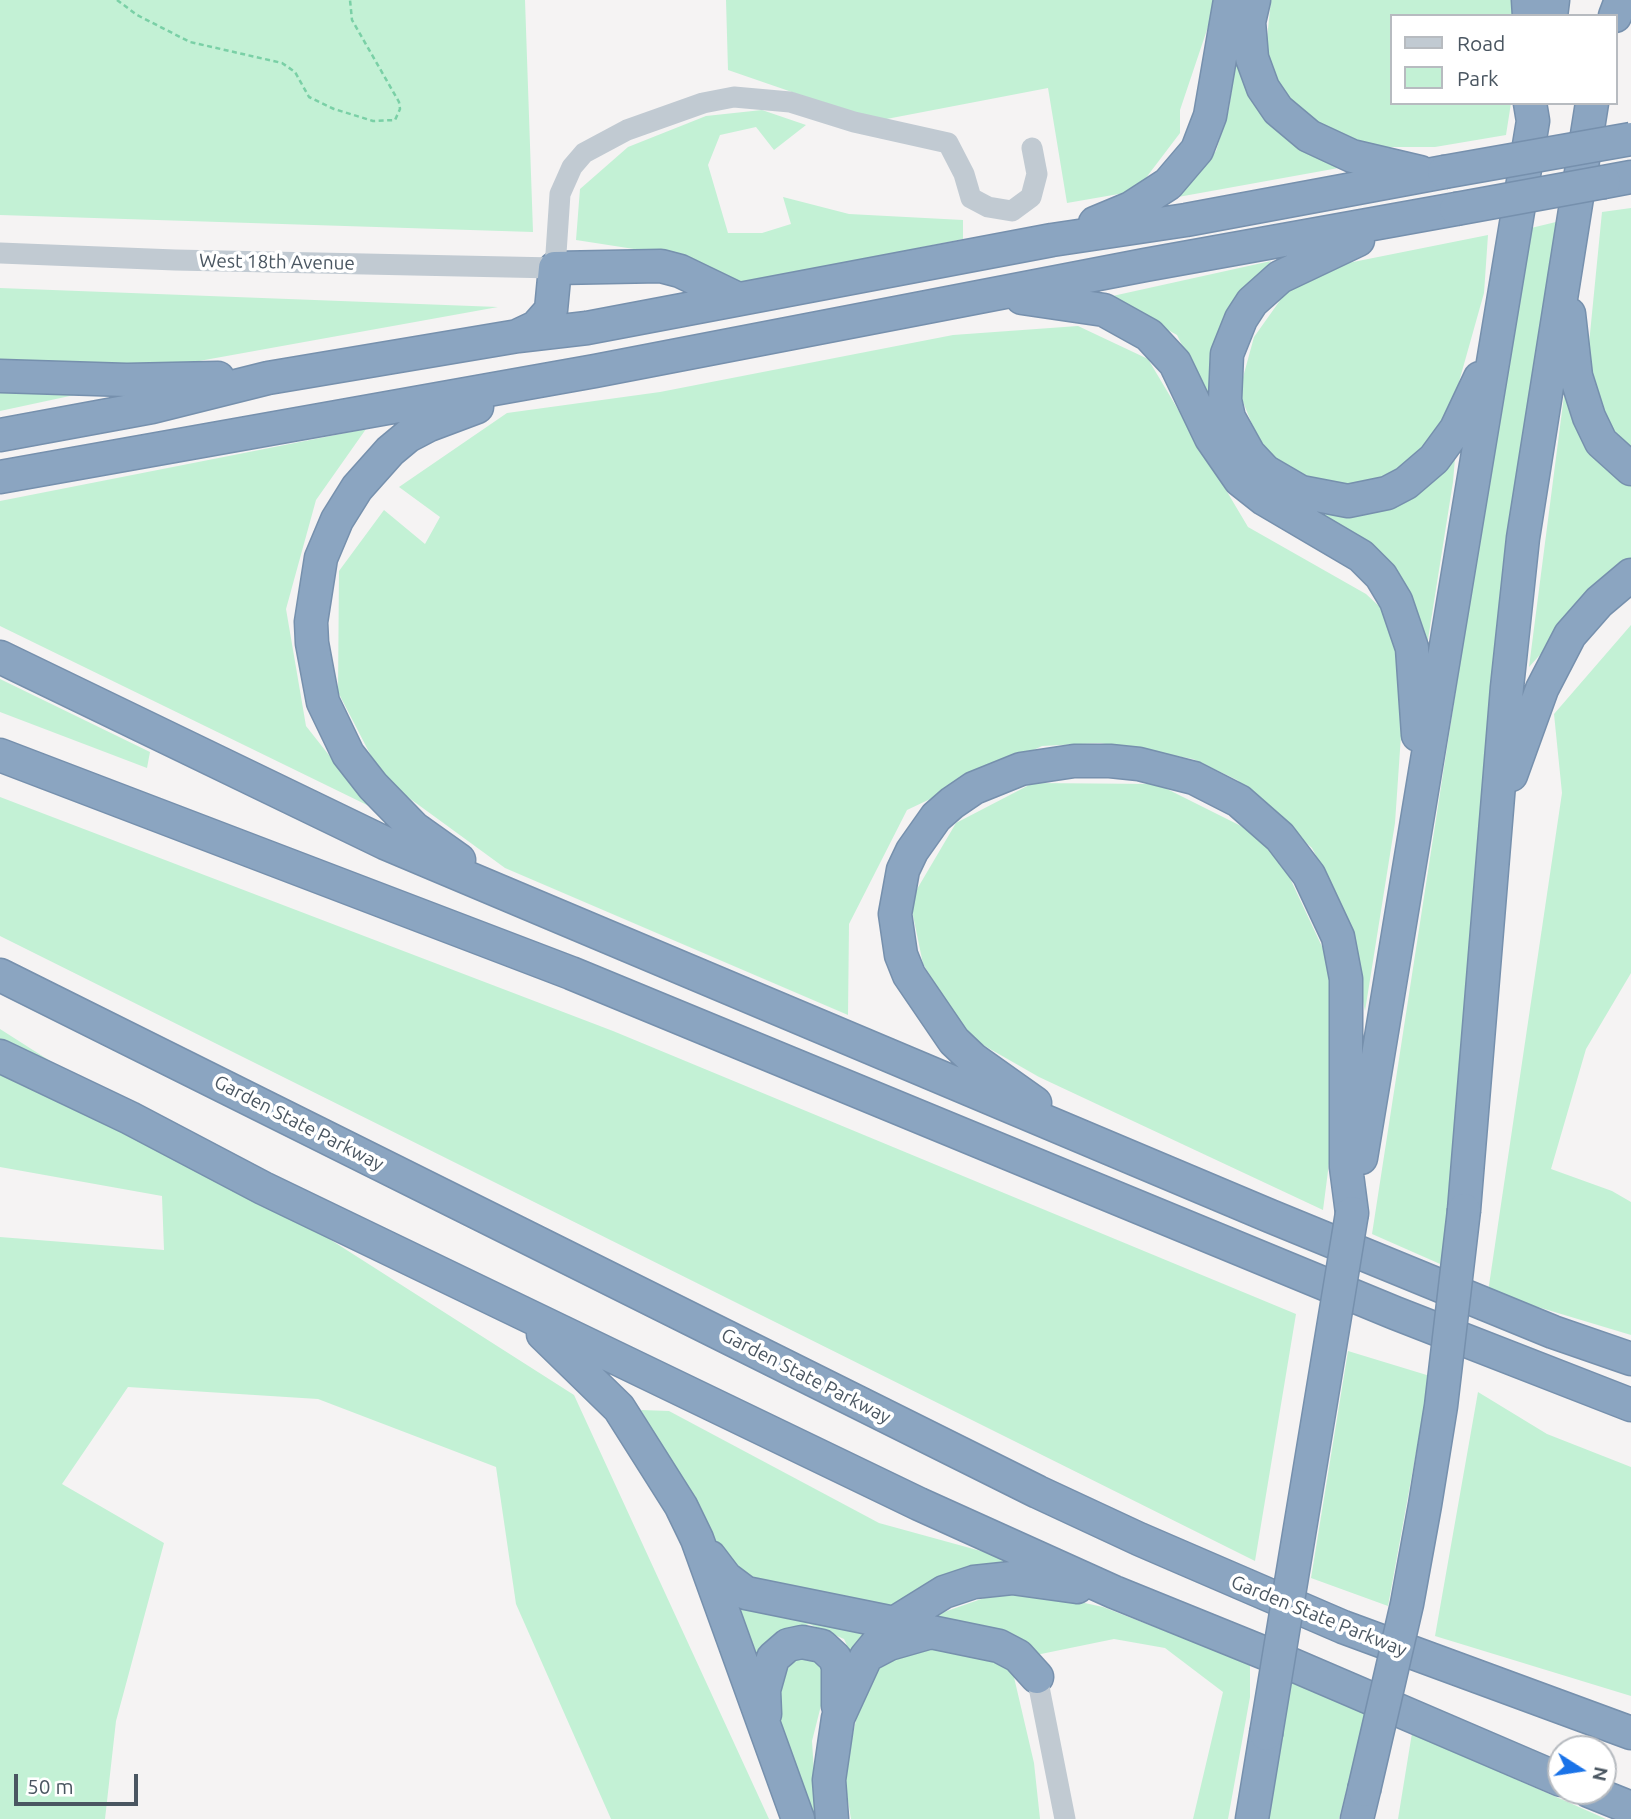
<!DOCTYPE html>
<style>
body{margin:0}
#map{position:relative;width:1631px;height:1819px;overflow:hidden;background:#f5f3f3;font-family:Ubuntu,sans-serif}
canvas{display:block}
.legend{position:absolute;left:1390px;top:14px;width:228px;height:91px;box-sizing:border-box;background:#fff;border:2px solid #b7bbc0;margin:0;padding:9px 12px;list-style:none;font-size:21px;color:#4a5661}
.legend li{display:flex;align-items:center;gap:14px;height:35px}
.legend b{width:35px;border:2px solid #b7bbc0}
.north{position:absolute;left:1547px;top:1735px;width:70px;height:70px;box-sizing:border-box;background:#fff;border:2px solid #b7bbc0;border-radius:50%;rotate:102deg;font-size:19px;font-weight:700;line-height:28px;text-align:center;color:#4a5661}
.north::after{content:'';display:block;margin:auto;width:24px;height:32px;background:#1a73e8;clip-path:polygon(50% 0,100% 100%,50% 72%,0 100%)}
.scale{position:absolute;left:14px;top:1774px;width:124px;height:32px;box-sizing:border-box;border:4px solid #4a5661;border-top:0;padding-left:9px;font-size:21px;line-height:24px;white-space:nowrap;color:#4a5661;-webkit-text-stroke:5px #fff;paint-order:stroke}
</style>
<div id="map">
<canvas width="1631" height="1819"></canvas>
<ul class="legend">
<li><b style="height:9px;background:#c1cad2"></b>Road</li>
<li><b style="height:19px;background:#c3f1d5"></b>Park</li>
</ul>
<div class="north">N</div>
<div class="scale">50 m</div>
</div>
<script>
const ctx = document.querySelector('canvas').getContext('2d');
ctx.lineJoin = 'round';
function fillPath(path, color) { ctx.fillStyle = color; ctx.fill(path, 'evenodd'); }
const toPath = rows => new Path2D(rows.map(r => 'M' + r).join(''));
function strokePath(path, color, width, dash) { ctx.strokeStyle = color; ctx.lineWidth = width; ctx.lineCap = dash ? 'butt' : 'round'; ctx.setLineDash(dash || []); ctx.stroke(path); }
function write(font, color, halo, rows, align = 'center') {
  ctx.font = font + ' Ubuntu,sans-serif'; ctx.lineWidth = 7; ctx.setLineDash([]); ctx.textBaseline = 'middle'; ctx.strokeStyle = halo; ctx.fillStyle = color; for (const [text, x, y, turn = 0] of rows) {
    ctx.save(); ctx.translate(x, y); ctx.rotate((+turn || 0) * Math.PI / 180); ctx.textAlign = isNaN(turn) ? turn : align; if (halo) ctx.strokeText(text, 0, 0); ctx.fillText(text, 0, 0); ctx.restore();
  }
}
fillPath(toPath([
 [0,0,525,0,533,232,0,215],
 [726,0,1217,0,1180,110,1180,133,1136,191,1067,203,1048,88,876,121,728,70],
 [1271,0,1518,0,1519,16,1391,16,1391,103,1511,103,1506,135,1435,147,1378,147,1325,129,1279,91,1266,48],
 [1239,36,1259,102,1289,141,1344,167,1167,199,1216,151,1229,109],
 [762,110,806,125,774,150,756,127,720,135,708,165,728,233,762,233,791,224,783,197,849,214,963,220,963,239,728,286,647,251,576,240,580,189,628,147,706,116],
 [1631,208,1631,451,1610,425,1587,364,1602,212],
 [1560,221,1447,1267,1372,1234,1527,229],
 [1488,235,1484,293,1457,389,1443,426,1415,466,1370,487,1311,483,1262,449,1239,392,1254,337,1286,292,1338,265],
 [1271,261,1238,302,1211,349,1213,408,1177,335,1108,297],
 [0,288,498,307,116,376,0,362],
 [1078,326,1148,359,1248,527,1366,594,1408,633,1395,823,1365,1011,1344,910,1312,848,1237,780,1193,759,1100,743,1042,746,907,810,849,924,848,1015,505,868,383,779,338,692,339,571,384,510,425,544,440,517,399,487,507,413,660,392,953,335],
 [1566,380,1631,480,1631,564,1603,585,1529,667],
 [0,387,93,391,0,411],
 [366,429,316,500,286,609,306,726,369,806,0,626,0,501],
 [1452,458,1455,458,1453,482,1426,652,1415,621,1297,506],
 [1631,625,1631,973,1586,1049,1551,1169,1612,1191,1631,1202,1631,1335,1488,1292,1562,793,1554,714],
 [0,679,150,752,147,768,0,712],
 [1033,783,1157,784,1273,842,1332,968,1340,1078,1323,1210,1039,1077,969,1037,923,964,910,901,956,823],
 [0,797,613,1031,1296,1314,1255,1561,0,936],
 [0,1029,574,1395,769,1819,611,1819,516,1604,496,1467,318,1399,128,1387,62,1484,164,1543,116,1721,105,1819,0,1819,0,1237,164,1250,162,1196,0,1167],
 [1348,1351,1430,1376,1388,1606,1311,1578],
 [1478,1392,1547,1434,1631,1467,1631,1696,1435,1636],
 [641,1410,669,1411,879,1523,1039,1567,892,1614,756,1586,727,1566],
 [1039,1593,1103,1607,1250,1664,1250,1697,1228,1819,1193,1819,1223,1692,1165,1648,1114,1639,1036,1655,927,1618,987,1597],
 [731,1598,879,1628,853,1658,844,1639,809,1624,770,1638,758,1673],
 [916,1642,1010,1660,1034,1763,1040,1819,851,1819,844,1776,860,1701,886,1657],
 [819,1657,829,1674,812,1741,817,1819,792,1767,777,1706,781,1677,796,1659],
 [1291,1681,1367,1709,1339,1819,1268,1819],
 [1412,1733,1606,1819,1398,1819]
]), '#c3f1d5');
const highway = toPath([
 [1254,0,1249,22,1252,58,1263,88,1278,110,1309,136,1352,156,1420,172],
 [1528,0,1529,16],
 [1551,16,1553,0],
 [1615,16,1621,0],
 [1604,182,1631,177],
 [1095,223,1131,208,1168,184,1197,150,1210,116,1230,0],
 [1358,240,1280,277,1252,302,1241,319,1227,354,1225,400,1229,418,1249,454,1265,471,1301,492,1348,501,1387,493,1406,483,1434,459,1456,429,1480,378],
 [1022,298,1104,310,1149,335,1175,363,1211,438,1240,480,1264,499,1361,556,1381,576,1396,601,1412,648,1418,735],
 [1569,314,1576,376,1589,417,1601,442,1631,469],
 [519,335,536,327,551,310,555,268,661,266,680,271,738,299],
 [0,376,127,380,218,378],
 [0,435,152,407,268,378,518,336,587,328,1052,240,1186,220,1444,172],
 [0,477,595,371,1145,265,1456,209],
 [0,657,385,843,1270,1216,1553,1332,1631,1359],
 [0,755,571,973,1395,1313,1631,1405],
 [1511,775,1542,689,1570,635,1599,602,1631,575],
 [459,860,414,828,373,786,348,754,323,702,312,643,311,622,321,558,337,520,357,488,390,451,408,436,429,425,477,407],
 [0,975,1038,1492,1139,1539,1343,1627,1631,1733],
 [0,1056,130,1118,263,1188,919,1504,1114,1592,1272,1656,1561,1780],
 [1035,1103,973,1059,954,1041,909,975,901,955,895,914,903,870,912,851,936,817,952,803,974,788,1021,769,1074,761,1110,761,1139,764,1194,778,1239,801,1280,837,1309,875,1338,937,1346,979,1346,1167,1352,1213],
 [1361,1158,1533,121,1530,103],
 [1464,1210,1507,687,1523,538,1592,103],
 [543,1334,619,1408,681,1506,697,1539,798,1819],
 [710,1557,726,1578,746,1593,894,1623],
 [870,1654,889,1644,931,1632,999,1646,1018,1656,1037,1677],
 [765,1714,764,1690,773,1658,788,1645,802,1642,822,1646,835,1658,838,1667,838,1706],
 [1589,1791,1631,1808],
 [832,1819,829,1780,838,1718,866,1657,894,1623,944,1592,974,1582,1012,1578,1077,1587],
 [1252,1819,1266,1734],
 [1357,1819,1364,1790]
]);
strokePath(highway, '#7690ad', 35);
strokePath(toPath([
 [117,0,137,15,190,42,282,63,295,72,309,97,334,109,373,121,395,120,400,109,399,102,352,20,350,0]
]), '#7ad0a6', 2.5, [5, 3.5]);
strokePath(toPath([
 [0,253,175,260,555,268,560,194,572,167,584,153,627,130,703,103,734,97,790,102,854,122,948,143,964,174,971,198,988,207,1012,211,1031,197,1037,174,1032,148],
 [1037,1677,1065,1819]
]), '#c1cad2', 21);
strokePath(highway, '#8ba5c1', 32);
const highwayBridge = toPath([
 [1444,172,1631,139],
 [1456,209,1604,182],
 [1266,1734,1352,1213],
 [1364,1790,1407,1604,1425,1505,1441,1406,1464,1210]
]);
strokePath(highwayBridge, '#7690ad', 35, []);
strokePath(highwayBridge, '#8ba5c1', 32);
write('19px', '#4a5661', '#fff', [
 ["West 18th Avenue",277,262,1],
 ["Garden State Parkway",299,1123,27],
 ["Garden State Parkway",806,1376,27],
 ["Garden State Parkway",1319,1616,22]
]);
</script>
